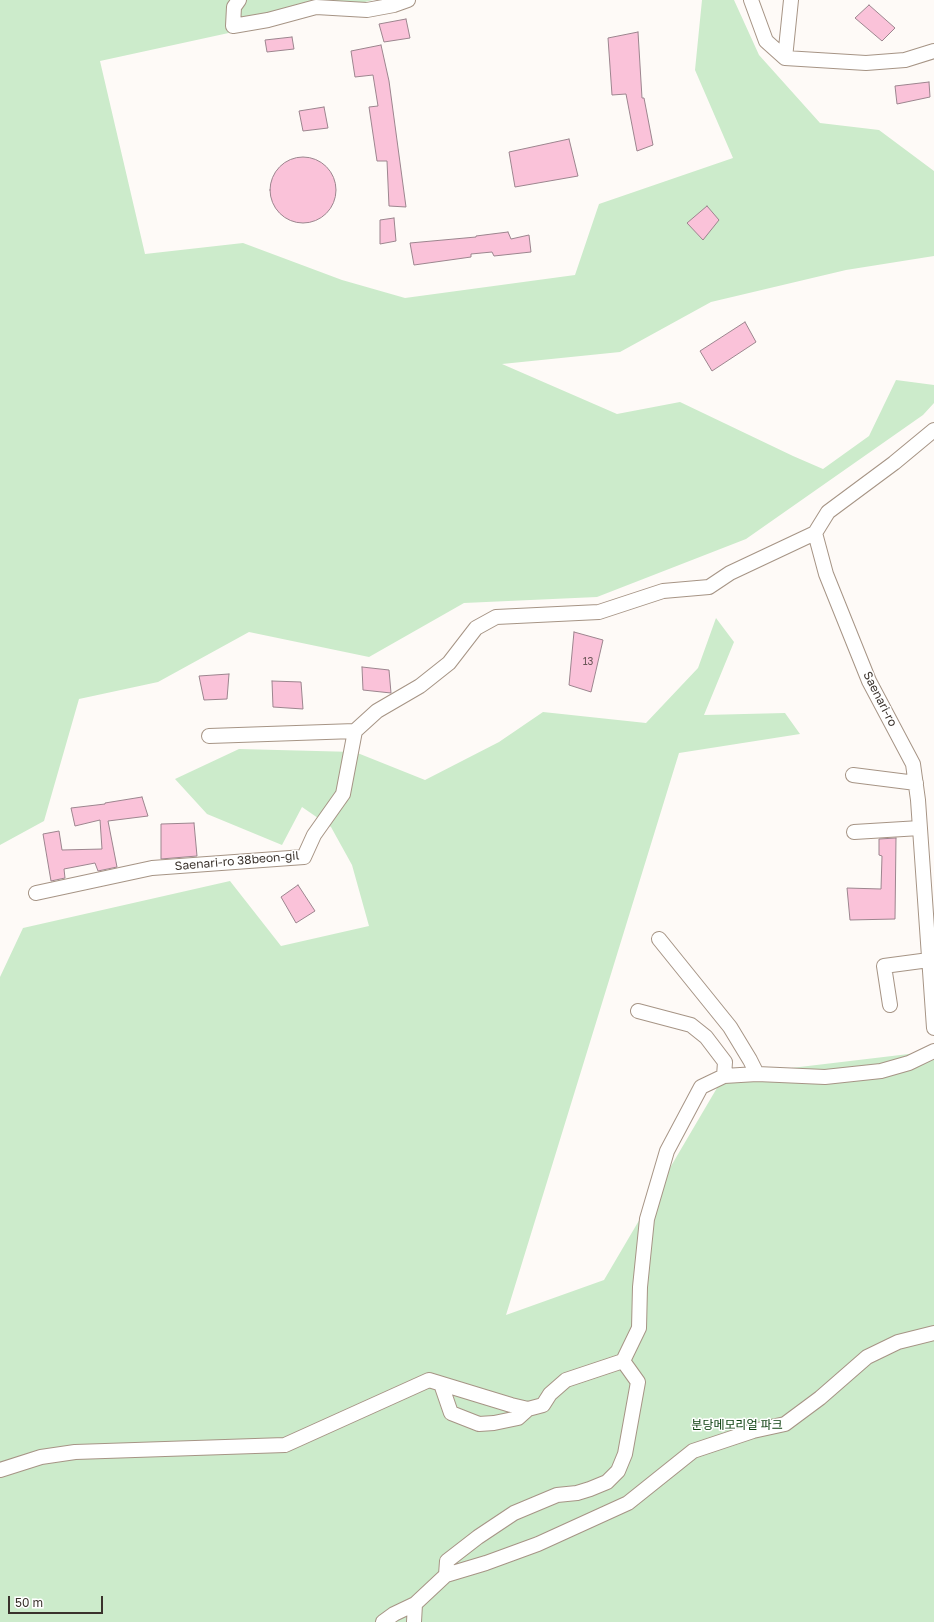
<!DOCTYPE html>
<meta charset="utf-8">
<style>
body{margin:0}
#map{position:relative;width:934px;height:1622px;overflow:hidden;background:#fefaf7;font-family:"Golos Text",sans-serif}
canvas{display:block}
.scale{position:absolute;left:8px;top:1596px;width:95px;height:18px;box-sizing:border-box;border:2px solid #3a322c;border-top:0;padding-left:5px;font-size:12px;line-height:14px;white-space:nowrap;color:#3a322c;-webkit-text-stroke:3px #fff;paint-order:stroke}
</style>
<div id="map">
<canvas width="934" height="1622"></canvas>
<div class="scale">50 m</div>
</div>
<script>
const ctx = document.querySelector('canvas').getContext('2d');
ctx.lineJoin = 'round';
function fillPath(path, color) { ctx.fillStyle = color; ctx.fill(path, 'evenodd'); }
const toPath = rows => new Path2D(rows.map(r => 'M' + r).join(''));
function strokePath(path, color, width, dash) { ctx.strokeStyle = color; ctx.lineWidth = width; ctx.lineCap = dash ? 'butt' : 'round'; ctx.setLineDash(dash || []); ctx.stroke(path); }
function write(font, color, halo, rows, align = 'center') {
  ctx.font = font + ' "Golos Text","Noto Sans KR",sans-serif'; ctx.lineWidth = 3; ctx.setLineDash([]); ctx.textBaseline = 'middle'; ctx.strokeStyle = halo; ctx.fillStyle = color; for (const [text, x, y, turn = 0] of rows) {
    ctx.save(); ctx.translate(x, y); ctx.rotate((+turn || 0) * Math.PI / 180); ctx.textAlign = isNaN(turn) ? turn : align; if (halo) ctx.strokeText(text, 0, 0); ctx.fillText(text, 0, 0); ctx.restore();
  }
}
fillPath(toPath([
 [0,0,373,0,325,12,100,61,145,254,243,243,342,280,405,298,575,275,599,204,733,158,695,70,702,0,734,0,759,55,820,123,879,130,934,171,934,256,846,270,711,302,620,352,502,364,617,414,680,402,793,456,823,469,869,436,896,380,934,385,934,403,923,415,746,539,597,597,464,603,369,657,249,632,158,682,79,699,44,821,0,845],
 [716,618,734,642,704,715,785,713,800,734,679,753,506,1315,604,1280,724,1076,934,1051,934,1622,0,1622,0,977,23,928,230,881,281,946,369,926,352,865,331,827,302,807,282,845,207,814,175,779,239,749,355,752,425,780,499,742,543,712,646,723,698,668]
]), '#ccebcb');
const building = toPath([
 [869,5,895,28,882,41,855,18,869,5],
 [406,19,410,38,384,42,379,24,406,19],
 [638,32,642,98,644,98,653,145,637,151,626,94,612,95,608,38,638,32],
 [292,37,294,49,267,52,265,40,292,37],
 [381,45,389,81,406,207,389,206,387,161,377,161,369,107,378,106,373,75,355,77,351,51,381,45],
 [929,82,930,97,897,104,895,86,929,82],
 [324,107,328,128,303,131,299,111,324,107],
 [569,139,578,176,515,187,509,152,569,139],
 '270 190a33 33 0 1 1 66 0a33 33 0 1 1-66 0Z',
 [707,206,719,220,703,240,687,223,707,206],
 [394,218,396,241,380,244,380,220,394,218],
 [508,232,511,239,529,235,531,252,494,256,492,252,471,254,471,257,414,265,410,243,476,237,476,236,508,232],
 [745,322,756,342,712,371,700,351,745,322],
 [574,632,603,640,591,692,569,685,574,632],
 [362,667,389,670,391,693,363,690,362,667],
 [229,674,227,699,204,700,199,676,229,674],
 [272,681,301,682,303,709,273,707,272,681],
 [142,797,148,816,108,821,117,867,98,871,95,863,64,869,65,878,51,881,43,834,59,831,62,850,102,849,100,820,75,826,71,808,105,804,105,803,142,797],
 [194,823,197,856,161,859,161,824,194,823],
 [896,838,895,919,850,920,847,888,881,889,882,856,879,855,879,839,896,838],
 [298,885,315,911,296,923,281,897,298,885]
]);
fillPath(building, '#fac2d9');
strokePath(building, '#9c858e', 1);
const minor = toPath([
 [239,0,234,7,233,26,268,20,316,7,367,10,394,5,408,0],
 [751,0,766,41,785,58,866,63,905,60,934,51],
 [785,58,791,0],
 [934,430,894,463,828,512,815,533,826,574,869,681,913,764,918,800,934,1028],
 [209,736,355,731],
 [853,775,916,783],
 [854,832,920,828],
 [36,893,152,868,304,857,314,835,343,794,355,731,377,711,420,686,449,663,476,628,496,617,599,612,663,591,709,587,730,573,815,533],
 [659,939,730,1027,750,1060,757,1074],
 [890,1005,884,966,929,960],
 [638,1011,691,1025,706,1037,725,1062,724,1076],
 [441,1384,451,1413,479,1424,494,1423,518,1418,528,1409],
 [0,1470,41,1457,75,1452,285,1445,429,1380,511,1405,528,1409,543,1405,550,1394,566,1380,623,1361],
 [446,1575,447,1561,478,1537,514,1513,557,1495,577,1493,590,1489,607,1482,618,1471,625,1454,638,1382,623,1361,639,1328,640,1287,647,1219,667,1151,701,1087,724,1076,757,1074,825,1077,881,1071,909,1063,934,1051],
 [383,1622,394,1614,415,1604,446,1575,486,1563,538,1544,628,1503,693,1451,753,1431,785,1424,820,1398,867,1357,898,1342,934,1333],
 [414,1622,415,1604]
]);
strokePath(minor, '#a69485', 16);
strokePath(minor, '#fff', 14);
write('10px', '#6a5657', null, [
 ["13",588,662]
]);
write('12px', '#3a322c', '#fff', [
 ["Saenari-ro",880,699,63],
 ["Saenari-ro 38beon-gil",237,861,-5]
]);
write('12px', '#0d400f', '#fff', [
 ["분당메모리얼 파크",737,1425]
]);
</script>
